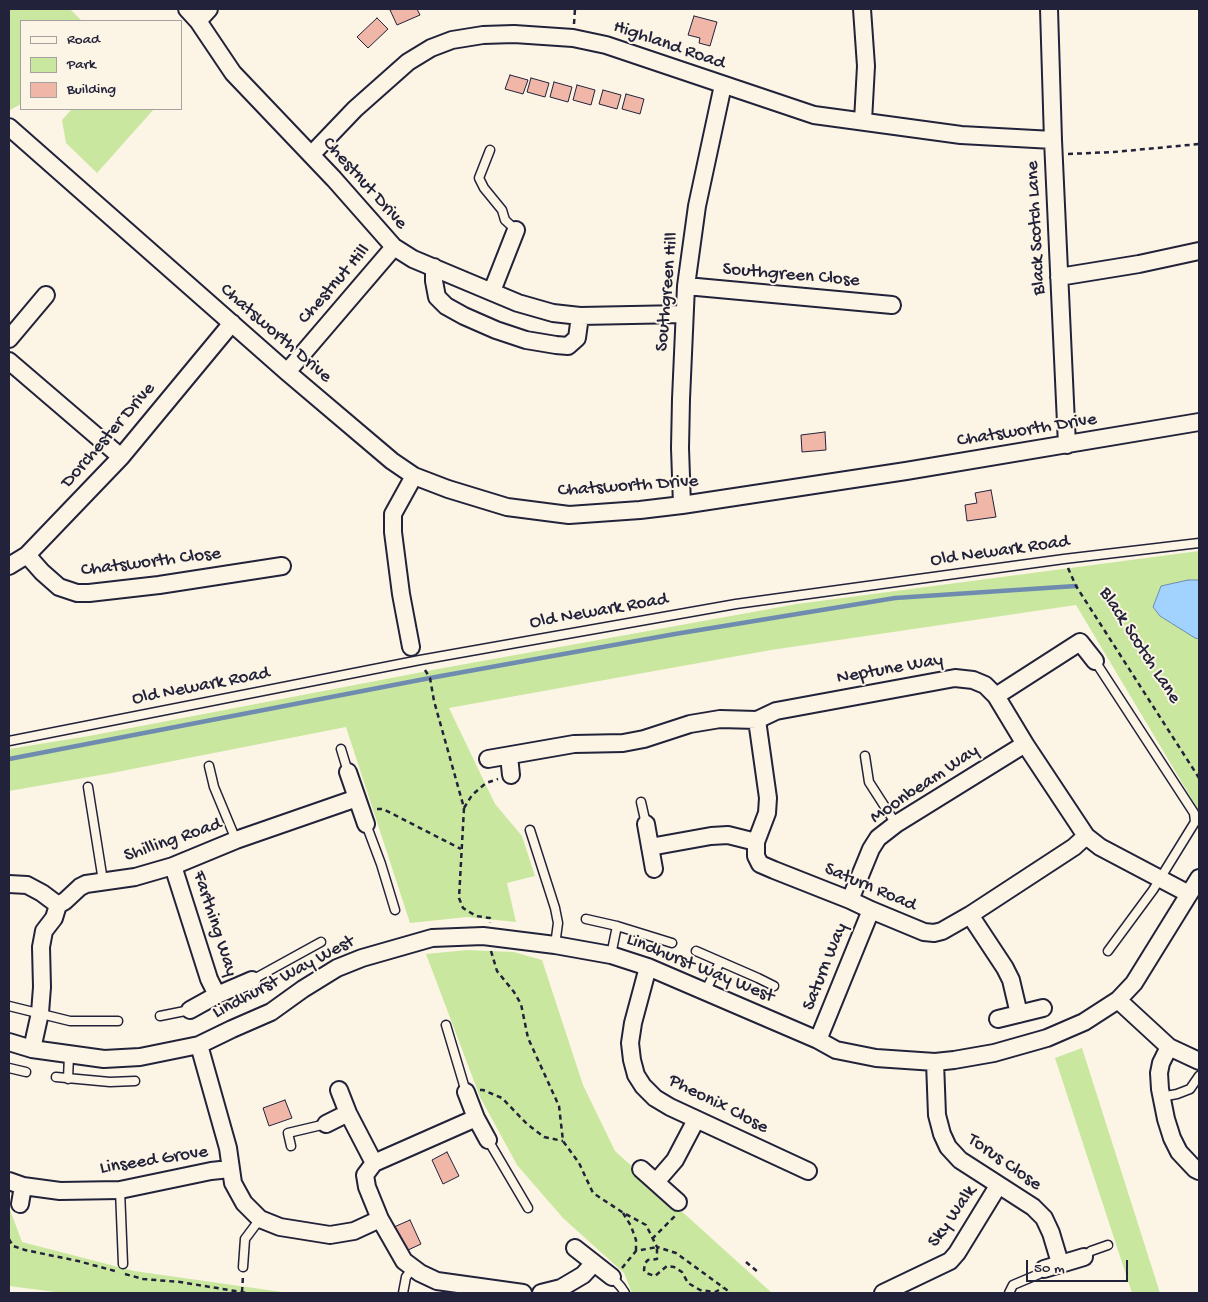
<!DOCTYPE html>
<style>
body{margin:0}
#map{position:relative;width:1208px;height:1302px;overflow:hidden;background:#fcf5e5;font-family:"Gochi Hand",sans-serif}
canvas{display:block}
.frame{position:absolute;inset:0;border:10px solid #22223b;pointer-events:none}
.legend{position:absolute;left:20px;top:20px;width:162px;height:90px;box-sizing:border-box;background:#fcf5e5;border:1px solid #a5a1a1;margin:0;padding:6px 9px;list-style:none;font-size:15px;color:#22223b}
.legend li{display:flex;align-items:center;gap:10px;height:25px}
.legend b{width:25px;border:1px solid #a5a1a1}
.scale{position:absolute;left:1026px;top:1260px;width:102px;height:22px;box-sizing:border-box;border:2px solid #22223b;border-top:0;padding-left:6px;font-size:15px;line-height:18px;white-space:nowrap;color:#22223b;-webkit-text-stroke:4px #fcf5e5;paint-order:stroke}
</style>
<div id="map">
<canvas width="1208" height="1302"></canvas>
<div class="frame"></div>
<ul class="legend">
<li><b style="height:6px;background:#fcf5e5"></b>Road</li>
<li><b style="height:14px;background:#cae79f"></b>Park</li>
<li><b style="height:14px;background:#f0b7a8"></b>Building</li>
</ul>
<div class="scale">50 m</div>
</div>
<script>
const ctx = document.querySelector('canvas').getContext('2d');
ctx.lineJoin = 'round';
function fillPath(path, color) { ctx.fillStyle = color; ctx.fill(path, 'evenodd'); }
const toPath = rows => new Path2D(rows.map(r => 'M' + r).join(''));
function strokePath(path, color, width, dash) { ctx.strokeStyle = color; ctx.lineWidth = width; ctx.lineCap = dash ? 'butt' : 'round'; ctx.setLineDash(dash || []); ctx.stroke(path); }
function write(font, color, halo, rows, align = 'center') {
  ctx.font = font + ' "Gochi Hand",sans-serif'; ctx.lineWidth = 4; ctx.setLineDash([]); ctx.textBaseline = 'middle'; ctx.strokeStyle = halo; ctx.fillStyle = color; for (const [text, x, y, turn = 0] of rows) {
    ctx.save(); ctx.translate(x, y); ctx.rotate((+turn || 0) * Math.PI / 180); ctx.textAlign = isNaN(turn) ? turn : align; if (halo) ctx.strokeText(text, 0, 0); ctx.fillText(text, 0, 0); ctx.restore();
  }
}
fillPath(toPath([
 [9,9,70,9,82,21,21,21,21,104,10,110,9,109],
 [72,109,154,109,97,173,66,143,62,120],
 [1199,551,1199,811,1076,605,771,650,449,708,495,804,522,836,535,876,507,883,516,922,467,917,410,923,346,727,112,773,9,791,9,749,89,736,438,669,797,604],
 [467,950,514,952,542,960,583,1085,615,1151,772,1293,632,1293,624,1273,563,1218,517,1165,480,1097,426,954],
 [1082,1048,1160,1293,1132,1293,1055,1058],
 [9,1207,22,1242,134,1271,289,1293,63,1293,9,1286]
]), '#cae79f');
const water = toPath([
 [1188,580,1199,580,1199,639,1195,638,1160,616,1153,607,1161,586,1188,580]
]);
fillPath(water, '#a2d2fe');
strokePath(water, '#6f8cb0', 1);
strokePath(toPath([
 [9,759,430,678,675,634,895,598,1076,586]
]), '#6f8cb0', 4.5);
const building = toPath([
 [394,9,417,9,420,15,397,25,390,10,394,9],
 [694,16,717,22,710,46,699,43,700,38,688,35,694,16],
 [377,18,388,29,368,48,357,37,377,18],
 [510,75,528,80,523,94,505,89,510,75],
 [531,78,549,83,545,97,527,92,531,78],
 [554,82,572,87,568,102,550,97,554,82],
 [577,85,595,90,591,105,573,100,577,85],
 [603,90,621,95,617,109,599,104,603,90],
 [626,94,644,99,640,114,622,109,626,94],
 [825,432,826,450,802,452,801,435,825,432],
 [991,490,996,517,967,521,965,505,977,503,975,493,991,490],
 [285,1100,292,1118,269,1126,263,1108,285,1100],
 [447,1152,459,1176,443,1184,432,1160,447,1152],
 [410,1220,421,1244,406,1251,394,1227,410,1220]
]);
fillPath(building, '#f0b7a8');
strokePath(building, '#22223b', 1);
const service = toPath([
 [490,150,479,178,484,188,502,210,505,220,516,230],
 [1095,661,1194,813,1195,822,1153,890,1108,951],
 [9,741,420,660,736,604,1064,559,1199,543],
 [341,749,348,772],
 [865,756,869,782,896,824],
 [209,766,214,787,236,840],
 [88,787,103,881],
 [641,802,646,824],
 [366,824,381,864,395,910],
 [530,830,555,908,558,923,555,945],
 [586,919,617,926,672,943],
 [696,951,758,978,774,986],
 [611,955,617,926],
 [252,980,321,942],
 [706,990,720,962],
 [9,1006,70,1021,118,1021],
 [160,1016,190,1010],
 [446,1025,466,1092],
 [9,1068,26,1072],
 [56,1077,110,1082,135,1081],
 [68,1079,69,1055],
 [1161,1097,1177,1094,1190,1089,1199,1076],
 [488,1140,528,1208],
 [291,1146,288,1133,326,1124],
 [120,1190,123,1264],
 [1084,1257,1091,1251,1108,1245],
 [243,1267,245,1239,260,1219],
 [612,1277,621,1287,625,1293],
 [403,1293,406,1277,413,1268],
 [1009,1293,1013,1285,1039,1274,1044,1269]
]);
const minor = toPath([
 [187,9,198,21,233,73,334,179,394,247,413,259,518,303,553,313,580,316,683,314],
 [862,9,866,66,863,121],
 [1049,9,1053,140,1067,445],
 [198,21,209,9],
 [9,127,287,372,392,461,414,476,448,489,507,507,569,515,640,510,682,505,906,471,1199,422],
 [311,155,355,109,408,62,431,48,452,40,483,35,514,34,573,38,606,45,814,115,961,135,1053,140],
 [434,267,434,281,437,297,446,306,464,316,496,330,526,340,556,345,568,346,577,338,580,316],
 [1059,277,1139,264,1199,251],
 [686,286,892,305],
 [492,291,516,230],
 [9,339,46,295],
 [9,361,121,457],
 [287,372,394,247],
 [682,505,680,448,681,399,686,286,697,206,723,85],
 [27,555,42,572,59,587,77,593,89,593,159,585,282,566],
 [9,566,27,555,121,457,232,323],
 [411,647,401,594,393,532,393,514,414,476],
 [996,696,1080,642,1095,661],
 [757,720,768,798,767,813,756,842,756,856,760,864,774,870,850,900,871,910,924,932,934,933,942,931,970,915,1074,847,1086,836],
 [509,756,511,775],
 [488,759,574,744,623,743,644,739,690,724,720,719,757,720,776,711,955,678,973,680,985,685,996,696,1025,744,1086,836,1100,847,1189,894],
 [348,772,366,824],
 [646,824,654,869],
 [650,847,711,836,728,835,756,842],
 [173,866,209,979,217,995],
 [9,884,27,885,42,893,58,905],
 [850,900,871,849,878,838,896,824,1025,744],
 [58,905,65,901,80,887,86,884,135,877,173,866,236,840,357,798],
 [970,915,1005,968,1011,980,1019,1014],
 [648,967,633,1023,630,1043,632,1060,636,1075,643,1086,655,1098,670,1107,808,1171],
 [1118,1000,1169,1047,1199,1061],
 [190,1010,217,995,252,980],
 [998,1019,1043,1008],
 [818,1040,871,910],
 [9,1042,32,1049,104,1059,140,1057,199,1045,232,1029,271,1012,303,989,337,968,362,958,432,938,483,936,555,945,611,955,648,967,818,1040,836,1050,876,1058,935,1062,954,1060,994,1053,1047,1038,1084,1022,1118,1000,1134,983,1199,878],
 [199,1045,228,1148,233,1183,244,1203,260,1219,280,1227,330,1235,354,1231,380,1219],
 [1169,1047,1161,1063,1159,1073,1160,1089,1166,1119,1172,1138,1179,1152,1195,1169,1199,1171],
 [32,1049,40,1013,42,987,41,947,44,931,54,918,58,905],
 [935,1062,937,1115,942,1134,948,1147,960,1160,1033,1207,1044,1218,1051,1233,1060,1263],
 [339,1090,348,1113,374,1163],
 [466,1092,476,1118,488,1140],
 [326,1124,348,1113],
 [374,1163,365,1175,367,1187,380,1219,404,1261,420,1273,437,1281,523,1293],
 [374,1163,476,1118],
 [641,1169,678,1202],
 [9,1181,23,1186,60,1191,120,1190,211,1171,230,1169],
 [656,1182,675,1160,696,1120],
 [20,1204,23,1186],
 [575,1248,612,1277],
 [1044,1269,1084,1257],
 [541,1293,561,1288,583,1275,594,1263],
 [883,1293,950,1261,957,1253,998,1186]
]);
strokePath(service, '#22223b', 11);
strokePath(minor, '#22223b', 20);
strokePath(toPath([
 [574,24,575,9],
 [1068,154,1114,152,1199,144],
 [1068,568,1076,586,1199,778],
 [425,670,430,678,434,701,464,808,459,898,463,908,476,916,490,918,490,923],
 [464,808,472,795,486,783,498,779],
 [377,809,383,809,461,849],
 [491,951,497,971,514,992,521,1004,528,1038,559,1106,563,1141,579,1163,593,1193,622,1212,646,1225,657,1247,676,1253,731,1293],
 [480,1090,483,1090,502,1098,527,1124,544,1137,563,1141],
 [623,1213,631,1226,636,1240,636,1251],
 [9,1239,13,1246,25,1250,78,1261,115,1271],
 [652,1239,676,1215],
 [746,1262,758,1272],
 [622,1268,636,1251,657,1247,657,1259,648,1260,645,1263,644,1270,646,1273,655,1276,667,1266,674,1267,682,1272,688,1283,700,1290,715,1292,723,1288],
 [125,1274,143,1279,180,1282,247,1293],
 [242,1292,243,1276]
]), '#22223b', 2.5, [5, 4]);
strokePath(service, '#fcf5e5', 8);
strokePath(minor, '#fcf5e5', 16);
write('19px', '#22223b', '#fcf5e5', [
 ["Highland Road",669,46,19],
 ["Chestnut Drive",364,184,48],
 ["Black Scotch Lane",1037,228,-93],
 ["Southgreen Close",791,276,5],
 ["Chestnut Hill",335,285,-49],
 ["Southgreen Hill",668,292,-85],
 ["Chatsworth Drive",275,334,41],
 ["Chatsworth Drive",1027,431,-9],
 ["Dorchester Drive",109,436,-49],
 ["Chatsworth Drive",628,487,-4],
 ["Old Newark Road",1000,552,-8],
 ["Chatsworth Close",151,563,-7],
 ["Old Newark Road",599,612,-10],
 ["Black Scotch Lane",1139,646,57],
 ["Neptune Way",890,670,-10],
 ["Old Newark Road",201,687,-11],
 ["Moonbeam Way",925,785,-34],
 ["Shilling Road",173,841,-19],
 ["Saturn Road",870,888,23],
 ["Farthing Way",214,924,72],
 ["Saturn Way",826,967,-68],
 ["Lindhurst Way West",700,969,22],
 ["Lindhurst Way West",284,978,-28],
 ["Pheonix Close",718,1105,27],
 ["Linseed Grove",154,1161,-9],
 ["Torus Close",1004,1163,35],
 ["Sky Walk",953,1217,-55]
]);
</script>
